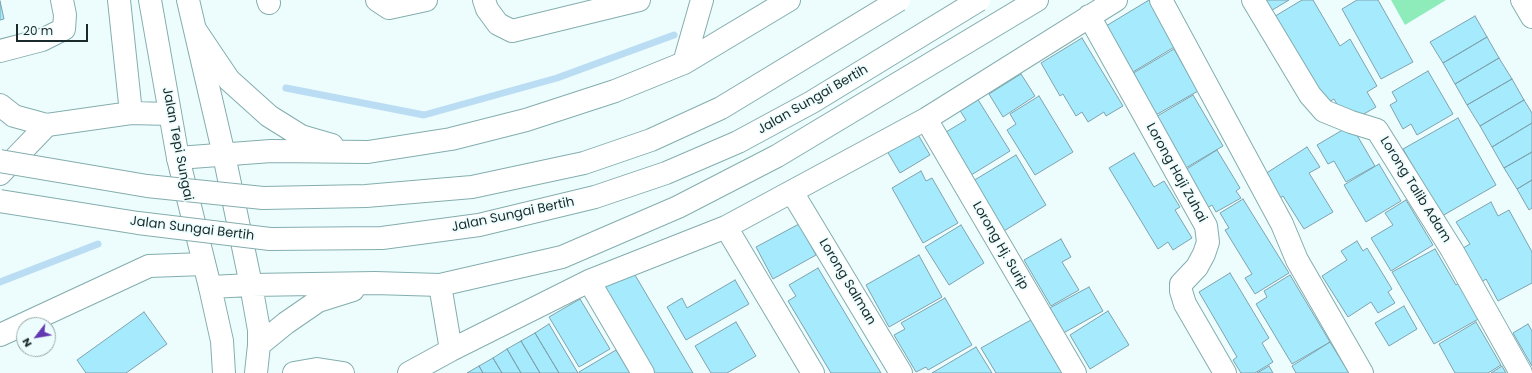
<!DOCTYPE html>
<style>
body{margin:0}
#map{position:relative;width:1532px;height:373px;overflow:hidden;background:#edfdfe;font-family:Poppins,sans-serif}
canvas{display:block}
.north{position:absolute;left:16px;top:317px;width:40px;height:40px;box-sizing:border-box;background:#edfdfe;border:1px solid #99a9a9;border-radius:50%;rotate:239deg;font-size:11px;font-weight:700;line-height:16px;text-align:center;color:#1a2a2a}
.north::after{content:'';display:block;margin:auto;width:14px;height:18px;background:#6438b0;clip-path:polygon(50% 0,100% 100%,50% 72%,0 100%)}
.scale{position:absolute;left:16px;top:24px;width:72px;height:18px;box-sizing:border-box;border:2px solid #1a2a2a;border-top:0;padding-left:5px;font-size:12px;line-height:14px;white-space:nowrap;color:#1a2a2a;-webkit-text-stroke:3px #edfdfe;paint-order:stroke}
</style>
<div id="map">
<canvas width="1532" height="373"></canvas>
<div class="north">N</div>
<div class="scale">20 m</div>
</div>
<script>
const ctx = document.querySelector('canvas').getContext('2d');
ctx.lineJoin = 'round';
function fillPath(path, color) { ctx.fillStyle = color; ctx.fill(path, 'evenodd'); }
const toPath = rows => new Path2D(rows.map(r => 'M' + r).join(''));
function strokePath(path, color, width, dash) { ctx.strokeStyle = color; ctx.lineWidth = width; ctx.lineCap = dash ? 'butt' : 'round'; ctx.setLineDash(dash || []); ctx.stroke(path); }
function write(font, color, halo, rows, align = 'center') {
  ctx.font = font + ' Poppins,sans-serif'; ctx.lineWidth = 3.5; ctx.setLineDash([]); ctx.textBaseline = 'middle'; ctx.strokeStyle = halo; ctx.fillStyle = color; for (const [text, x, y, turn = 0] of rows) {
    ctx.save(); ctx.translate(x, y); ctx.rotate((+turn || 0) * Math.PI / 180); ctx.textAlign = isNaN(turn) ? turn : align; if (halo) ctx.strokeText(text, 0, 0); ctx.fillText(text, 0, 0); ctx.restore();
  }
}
fillPath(toPath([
 [1391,0,1446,0,1405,25]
]), '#8eecbb');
strokePath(toPath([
 [286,88,424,115,557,78,674,35],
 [0,282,98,244]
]), '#baddf4', 7);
const building = toPath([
 [1149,0,1176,46,1128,75,1101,29,1149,0],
 [1262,0,1289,0,1269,12,1262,0],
 [1302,0,1313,0,1340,46,1350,39,1377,86,1367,92,1376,107,1355,119,1343,115,1334,99,1322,106,1272,18,1302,0],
 [1357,0,1378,0,1413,62,1381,79,1342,9,1357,0],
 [0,1,4,19,0,20,0,1],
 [1475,16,1487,37,1443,63,1430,42,1475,16],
 [1487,37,1499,58,1455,84,1443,63,1487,37],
 [1082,38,1123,106,1106,116,1104,112,1088,122,1082,112,1076,116,1063,94,1060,96,1041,63,1082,38],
 [1174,49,1198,91,1154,116,1130,75,1174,49],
 [1499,58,1512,79,1467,105,1455,84,1499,58],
 [1428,71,1453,114,1417,135,1411,124,1403,129,1390,105,1397,101,1392,92,1428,71],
 [1021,74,1035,96,1003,117,989,94,1021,74],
 [1512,79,1524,100,1480,126,1467,105,1512,79],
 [1193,95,1223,146,1184,169,1154,118,1193,95],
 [1039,96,1073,152,1035,175,1007,130,1016,124,1010,114,1039,96],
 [977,98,1010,151,968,177,941,135,966,120,959,109,977,98],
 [1524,100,1532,113,1532,123,1492,147,1480,126,1524,100],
 [1458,118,1496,185,1442,216,1403,149,1458,118],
 [1532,123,1532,152,1504,168,1492,147,1532,123],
 [1351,125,1375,166,1346,182,1334,161,1328,164,1317,145,1351,125],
 [917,133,930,155,900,173,887,151,917,133],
 [1307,147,1320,167,1309,173,1333,212,1304,229,1283,196,1280,198,1265,174,1307,147],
 [1217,150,1240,188,1236,191,1241,198,1216,212,1212,205,1207,208,1185,170,1217,150],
 [1532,152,1532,180,1517,189,1504,168,1532,152],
 [1134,153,1154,187,1164,181,1180,207,1175,210,1192,238,1173,250,1168,242,1158,249,1109,168,1134,153],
 [1016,155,1046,205,999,234,968,184,1016,155],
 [1379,164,1401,201,1366,222,1344,185,1379,164],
 [921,171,926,181,932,178,958,223,923,243,892,188,921,171],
 [1532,180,1532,208,1529,210,1517,189,1532,180],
 [1243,199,1289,273,1255,294,1245,278,1252,274,1225,230,1229,228,1220,213,1243,199],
 [1406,200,1433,245,1391,271,1371,238,1393,225,1385,213,1406,200],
 [1491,202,1498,216,1509,210,1532,252,1532,283,1498,301,1486,279,1477,285,1458,251,1470,244,1456,222,1491,202],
 [799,224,816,255,773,279,756,247,799,224],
 [961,225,984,263,949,285,925,247,961,225],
 [1061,239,1071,257,1062,262,1079,290,1051,306,1024,260,1061,239],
 [1357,241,1363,251,1367,248,1392,289,1388,292,1395,303,1378,313,1371,302,1348,317,1322,276,1347,260,1341,251,1357,241],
 [1435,249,1456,285,1461,281,1482,317,1434,344,1392,272,1435,249],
 [919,255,942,297,889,327,866,285,919,255],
 [818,268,881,373,831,373,788,301,796,296,789,285,818,268],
 [632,270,693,373,653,373,603,288,632,270],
 [1230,273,1269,338,1262,343,1273,362,1255,373,1241,373,1233,360,1237,357,1199,292,1230,273],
 [1290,275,1330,342,1292,364,1256,304,1267,297,1264,291,1290,275],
 [735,280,749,304,686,340,667,307,682,298,687,308,735,280],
 [1089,287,1103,311,1058,336,1044,311,1089,287],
 [945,298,972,345,928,370,926,367,916,372,894,335,905,329,901,323,945,298],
 [580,299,610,349,579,367,549,317,580,299],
 [1404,306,1417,329,1389,346,1375,323,1404,306],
 [1108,311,1129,345,1090,369,1070,335,1108,311],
 [144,312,167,344,126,373,86,373,77,360,144,312],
 [1031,320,1062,373,996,373,981,348,1031,320],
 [736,322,756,356,727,373,711,373,695,346,736,322],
 [1476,322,1501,365,1488,373,1455,373,1439,344,1476,322],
 [549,324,578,373,559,373,535,333,549,324],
 [1528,324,1532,331,1532,366,1513,333,1528,324],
 [535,333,559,373,540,373,521,341,535,333],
 [521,341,540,373,521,373,507,349,521,341],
 [1330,342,1349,373,1296,373,1292,366,1330,342],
 [976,347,992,373,932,373,976,347],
 [507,349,521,373,502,373,493,358,507,349],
 [616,350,630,373,579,373,579,372,616,350],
 [493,358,502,373,483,373,479,366,493,358],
 [479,366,483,373,467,373,479,366],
 [1269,366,1273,373,1257,373,1269,366],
 [1502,366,1506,373,1491,373,1502,366]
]);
fillPath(building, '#a6eafd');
strokePath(building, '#7ea3ae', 1);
const minor = toPath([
 [119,0,131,113],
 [268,0,269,3],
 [377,0,389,8,426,0],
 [484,0,487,9,498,24,512,31,639,0],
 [1161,0,1282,224,1297,260,1362,373],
 [1253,0,1310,95,1324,111,1351,122,1377,130,1452,250,1521,373],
 [1522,0,1532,17],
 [1089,16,1206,226,1208,242,1204,254,1197,267,1181,284,1181,291,1185,304,1225,373],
 [196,31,229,80,269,116,301,136,332,145],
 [0,51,42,40,64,29,65,15,62,0],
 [684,63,702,0],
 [0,105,14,116,47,125,131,113,170,114],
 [926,119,1075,373],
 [178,158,271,151,368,152,451,139,526,120,615,91,684,63,789,0],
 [0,174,47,125],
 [792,192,901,373],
 [726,227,813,373],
 [589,281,643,373],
 [251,285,259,330,259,345,256,373],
 [440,285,451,350],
 [0,335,149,266,204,264],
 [259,345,286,323,318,301,353,290],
 [224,373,222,341,210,287,251,285,375,283,440,285,562,257,678,207,777,156,1037,0],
 [294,373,317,369,343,373],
 [409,373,451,350,589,281,726,227,926,119,1116,0]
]);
const major = toPath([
 [150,0,178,158,210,287],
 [188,0,224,155,251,285]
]);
strokePath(minor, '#84adae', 24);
strokePath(major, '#84adae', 24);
strokePath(minor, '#fff', 22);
strokePath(major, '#fff', 22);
const majorBridge = toPath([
 [0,161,147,186,263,198,366,196,472,187,584,163,651,140,721,108,899,0],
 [0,201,138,223,270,239,382,238,479,225,595,197,666,173,738,142,812,102,979,0]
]);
strokePath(majorBridge, '#84adae', 24, []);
strokePath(majorBridge, '#fff', 22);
write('13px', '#1a2a2a', '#edfdfe', [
 ["Jalan Sungai Bertih",813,100,-30],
 ["Jalan Tepi Sungai",177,144,79],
 ["Lorong Haji Zuhai",1176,173,61],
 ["Lorong Talib Adam",1415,190,58],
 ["Jalan Sungai Bertih",513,215,-12],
 ["Jalan Sungai Bertih",192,229,7],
 ["Lorong Hj. Surip",1000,246,60],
 ["Lorong Salman",847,282,59]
]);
</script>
